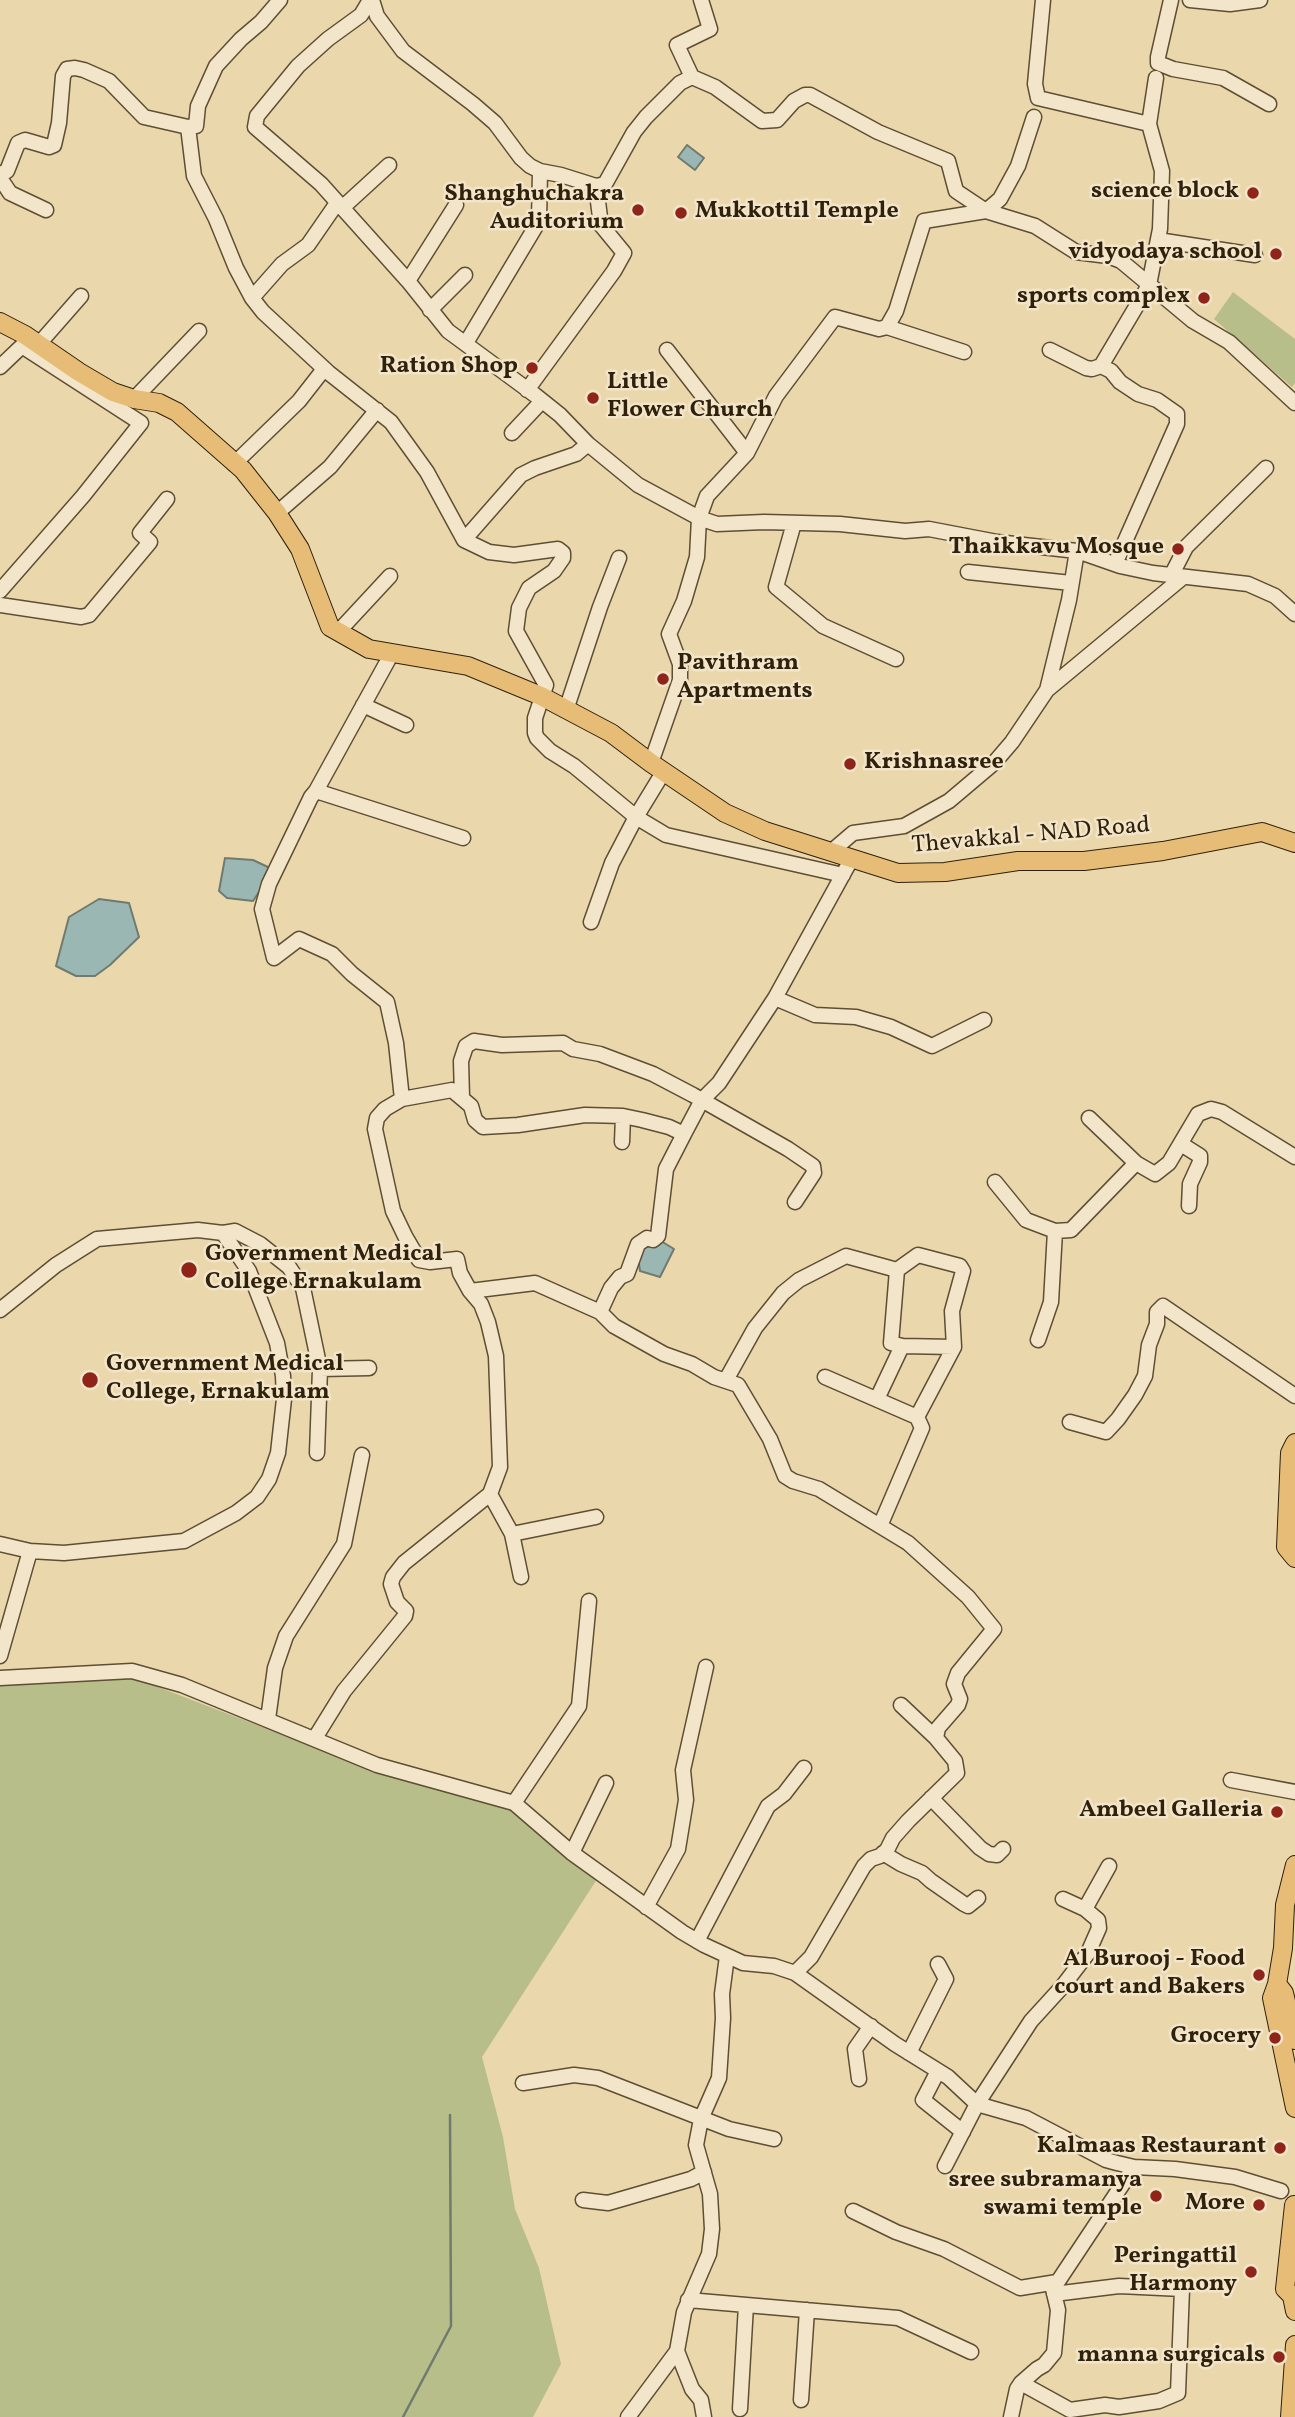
<!DOCTYPE html>
<style>
body{margin:0}
canvas{display:block;background:#ebd7ac}
</style>
<canvas width="1295" height="2417"></canvas>
<script>
const ctx = document.querySelector('canvas').getContext('2d');
ctx.lineJoin = 'round';
function fillPath(path, color) { ctx.fillStyle = color; ctx.fill(path, 'evenodd'); }
const toPath = rows => new Path2D(rows.map(r => 'M' + r).join(''));
function strokePath(path, color, width, dash) { ctx.strokeStyle = color; ctx.lineWidth = width; ctx.lineCap = dash ? 'butt' : 'round'; ctx.setLineDash(dash || []); ctx.stroke(path); }
function write(font, color, halo, rows, align = 'center') {
  ctx.font = font + ' Vollkorn,serif'; ctx.lineWidth = 5; ctx.setLineDash([]); ctx.textBaseline = 'middle'; ctx.strokeStyle = halo; ctx.fillStyle = color; for (const [text, x, y, turn = 0] of rows) {
    ctx.save(); ctx.translate(x, y); ctx.rotate((+turn || 0) * Math.PI / 180); ctx.textAlign = isNaN(turn) ? turn : align; if (halo) ctx.strokeText(text, 0, 0); ctx.fillText(text, 0, 0); ctx.restore();
  }
}
fillPath(toPath([
 [1233,292,1295,339,1295,383,1292,387,1214,319],
 [132,1677,374,1770,512,1807,601,1873,482,2057,503,2137,515,2209,539,2268,561,2364,533,2417,0,2417,0,1684]
]), '#b7be89');
const water = toPath([
 [687,145,704,158,695,170,678,157,687,145],
 [225,858,253,860,270,868,263,886,253,901,227,898,219,891,225,858],
 [99,899,129,903,139,937,110,965,95,976,76,976,56,966,69,917,99,899],
 [661,1241,674,1249,660,1277,640,1271,638,1257,642,1247,653,1246,661,1241]
]);
fillPath(water, '#9bb7b3');
strokePath(water, '#707b70', 2);
strokePath(toPath([
 [403,2417,451,2326,450,2115]
]), '#707b70', 2.5);
const minor = toPath([
 [370,0,361,15,328,39,298,66,257,116,255,127,321,184,408,281,448,331,535,395,560,415,588,444,638,485,699,518,717,524,764,522,840,524,905,531,929,529,997,542,1077,551,1120,566,1153,573,1248,584,1275,596,1295,614],
 [372,0,377,16,403,51,473,104,495,123,521,158,530,166,540,171,561,175,596,186,605,184,634,132,646,117,680,83,692,77,715,87,762,121,777,120,794,101,805,95,810,95,878,132,948,161,956,191,986,211,1035,226,1076,252,1108,256,1121,261,1193,321,1229,342,1295,403],
 [1043,0,1035,84,1038,98,1149,124],
 [1171,0,1158,57,1158,63,1173,69,1223,78,1269,104],
 [1190,0,1230,4,1260,0],
 [692,77,677,45,710,29,701,0],
 [188,127,194,176,216,219,236,268,252,298,263,312,329,373,391,422,427,472,464,540,489,552,514,555,558,549,563,553,563,558,554,571,529,588,519,608,516,631,546,685,535,718,535,733,537,738,550,751,574,766,636,817,666,835,843,875],
 [0,174,7,171,18,143,25,140,49,147,54,145,59,123,63,76,67,69,75,68,84,70,109,81,144,117,188,127,196,126,198,106,216,66,241,39,261,22,280,0],
 [0,178,10,193,46,210],
 [342,208,389,165],
 [1158,240,1255,255],
 [408,281,456,205],
 [252,298,282,264,308,245,337,203],
 [430,310,465,275],
 [887,327,964,352],
 [466,343,539,221,540,171],
 [38,345,81,296],
 [667,350,747,453],
 [1050,350,1086,368,1092,369,1101,366,1149,285,1160,229,1162,171,1149,124,1156,78],
 [1101,366,1111,371,1120,382,1138,394,1157,400,1177,414,1177,424,1115,564],
 [0,367,22,346,141,423,83,496,0,591],
 [527,390,614,271,624,253,601,225,596,186],
 [134,399,199,331],
 [512,433,542,401],
 [234,464,299,401,324,369],
 [277,513,330,467,377,410],
 [794,523,776,587,823,626,896,659],
 [464,540,521,475,535,468,576,454,588,444],
 [968,572,1071,583],
 [1171,576,1186,547,1266,468],
 [0,605,81,617,89,615,150,542,140,533,167,499],
 [338,632,390,576],
 [392,653,316,791,311,797,269,884,262,909,274,958,299,939,332,954,352,974,387,1002,396,1043,402,1099],
 [1047,690,1182,578],
 [363,705,406,725],
 [566,710,600,607,619,558],
 [651,763,680,680,680,664,669,634,684,601,697,557,699,518,707,496,747,453,776,396,835,317,879,329,887,327,896,311,924,221,986,211,1000,199,1018,166,1034,117],
 [316,791,463,838],
 [832,851,853,833,904,826,949,801,994,763,1012,742,1047,690,1069,600,1077,551],
 [591,922,612,863,636,817,664,771],
 [775,998,815,1015,856,1017,891,1027,932,1046,984,1020],
 [462,1097,461,1061,466,1046,474,1041,502,1045,563,1043,573,1049,600,1054,653,1074,693,1095,788,1149,813,1166,814,1173,795,1202],
 [1089,1118,1136,1163,1155,1174,1169,1163,1198,1114,1211,1109,1222,1112,1295,1157],
 [684,1134,666,1169,658,1236,653,1240,647,1238,638,1244,627,1274,620,1277,611,1288,600,1312,614,1326,664,1354,692,1364,714,1377,738,1385,770,1439,785,1476,793,1481,819,1489,908,1543,968,1597,994,1629,958,1673,954,1684,960,1699,958,1705,938,1728,936,1738,955,1761,957,1773,908,1821,893,1838,887,1850,880,1856,871,1859,864,1866,811,1957,795,1973],
 [622,1142,623,1116],
 [1181,1144,1200,1156,1200,1162,1190,1184,1189,1206],
 [995,1182,1026,1220,1055,1231],
 [470,1291,535,1283,600,1312],
 [0,1310,56,1265,97,1239,198,1230,223,1233,235,1231,260,1244,289,1267,303,1288,320,1369,317,1453],
 [1038,1340,1051,1302,1055,1231,1071,1230,1136,1163],
 [902,1346,891,1343,897,1270,918,1255,960,1266,963,1271,952,1311,954,1347,917,1417],
 [320,1369,369,1368],
 [825,1377,917,1417,922,1428,880,1526],
 [726,1380,755,1328,783,1293,799,1280,846,1256,897,1270],
 [877,1399,902,1346,954,1347],
 [1070,1422,1106,1432,1118,1419,1135,1395,1145,1376,1149,1345,1157,1324,1157,1312,1163,1306,1295,1396],
 [490,1494,512,1534,521,1577],
 [512,1534,596,1517],
 [0,1544,30,1551,64,1553,184,1541,236,1513,257,1497,269,1479,278,1453,284,1399,283,1376,277,1343,249,1271,223,1233],
 [0,1656,30,1551],
 [0,1678,132,1671,182,1685,377,1765,514,1803,572,1853,682,1932,704,1945,743,1963,774,1966,795,1973,895,2044,948,2077,977,2104,1026,2118,1106,2160,1117,2163,1134,2167,1175,2169,1235,2177,1281,2191],
 [901,1705,936,1738],
 [268,1719,275,1668,286,1636,344,1544,362,1455],
 [315,1738,344,1691,405,1616,406,1611,397,1602,391,1584,393,1577,404,1563,490,1494,500,1467,496,1356,488,1322,481,1304,470,1291,460,1273,457,1259,430,1262,419,1260,405,1236,393,1211,375,1129,377,1118,385,1109,402,1099,452,1090,471,1106,475,1120,483,1127,518,1125,585,1115,623,1116,642,1120,669,1127,684,1134,702,1100,719,1083,775,998,852,858],
 [1231,1780,1295,1792],
 [931,1798,980,1848,989,1854,997,1855,1003,1849],
 [514,1803,579,1706,589,1601],
 [572,1853,606,1783],
 [883,1853,901,1864,922,1873,931,1881,964,1904,968,1906,978,1898],
 [646,1907,678,1849,686,1800,683,1770,706,1667],
 [1085,1909,1109,1866],
 [697,1941,768,1806,784,1794,804,1768],
 [909,2053,946,1979,938,1964],
 [938,2071,923,2100,963,2132],
 [859,2079,855,2049,871,2026],
 [523,2083,574,2075,598,2078,729,2129,774,2139],
 [945,2166,977,2104,1031,2021,1062,1987,1088,1953,1099,1928,1098,1920,1085,1909,1063,1899],
 [583,2200,608,2203,691,2179,704,2172],
 [853,2211,896,2232,944,2249,1020,2288,1057,2282],
 [688,2300,898,2318,971,2352],
 [1021,2383,1070,2410,1105,2405,1119,2407,1159,2401,1178,2393,1182,2289,1119,2286,1054,2294],
 [801,2400,807,2310],
 [740,2409,746,2305],
 [628,2417,677,2351],
 [704,2417,701,2400,692,2389,677,2351,684,2312,709,2254,712,2229,710,2194,696,2145,701,2119,719,2078,723,2018,722,1994,727,1956],
 [1011,2417,1017,2389,1021,2383,1037,2369,1044,2365,1054,2353,1058,2310,1053,2289,1134,2167]
]);
const major = toPath([
 [0,322,25,335,79,372,113,392,134,399,159,403,177,412,243,470,277,513,300,549,330,627,369,649,468,666,541,696,611,733,651,763,725,813,765,831,898,873,945,872,1018,861,1084,861,1163,851,1262,832,1295,843],
 [1295,1443,1290,1453,1286,1547,1295,1558],
 [1295,1865,1285,1905,1283,1948,1277,1984,1272,1998,1295,2108],
 [1277,1984,1284,1993,1295,2040],
 [1294,2205,1285,2289,1292,2296,1295,2311],
 [1290,2417,1295,2345]
]);
strokePath(minor, '#5e4e34', 17);
strokePath(major, '#2f210c', 20);
strokePath(minor, '#f2e5c9', 14);
strokePath(major, '#e6bc76', 18);
for (const [x, y, r, color] of [
 [1253,193,7,"#8f2418"],
 [638,210,7,"#8f2418"],
 [681,213,7,"#8f2418"],
 [1276,254,7,"#8f2418"],
 [1204,298,7,"#8f2418"],
 [532,368,7,"#8f2418"],
 [593,398,7,"#8f2418"],
 [1178,549,7,"#8f2418"],
 [663,679,7,"#8f2418"],
 [850,764,7,"#8f2418"],
 [189,1270,9,"#8f2418"],
 [90,1380,9,"#8f2418"],
 [1277,1812,7,"#8f2418"],
 [1259,1975,7,"#8f2418"],
 [1275,2038,7,"#8f2418"],
 [1280,2148,7,"#8f2418"],
 [1156,2196,7,"#8f2418"],
 [1259,2205,7,"#8f2418"],
 [1251,2272,7,"#8f2418"],
 [1279,2357,7,"#8f2418"]
]) { const dot = new Path2D(); dot.arc(x, y, r, 0, 2 * Math.PI); ctx.fillStyle = color; ctx.fill(dot); strokePath(dot, '#f2e5c9', 2.5); }
write('bold 24px', '#2f210c', '#f2e5c9', [
 ["science block",1239,193],
 ["Shanghuchakra",624,196],
 ["Auditorium",624,224],
 ["Mukkottil Temple",695,213,"left"],
 ["vidyodaya school",1262,254],
 ["sports complex",1190,298],
 ["Ration Shop",518,368],
 ["Little",607,384,"left"],
 ["Flower Church",607,412,"left"],
 ["Thaikkavu Mosque",1164,549],
 ["Pavithram",677,665,"left"],
 ["Apartments",677,693,"left"],
 ["Krishnasree",864,764,"left"],
 ["Government Medical",205,1256,"left"],
 ["College Ernakulam",205,1284,"left"],
 ["Government Medical",106,1366,"left"],
 ["College, Ernakulam",106,1394,"left"],
 ["Ambeel Galleria",1263,1812],
 ["Al Burooj - Food",1245,1961],
 ["court and Bakers",1245,1989],
 ["Grocery",1261,2038],
 ["Kalmaas Restaurant",1266,2148],
 ["sree subramanya",1142,2182],
 ["swami temple",1142,2210],
 ["More",1245,2205],
 ["Peringattil",1237,2258],
 ["Harmony",1237,2286],
 ["manna surgicals",1265,2357]
], 'right');
write('24px', '#2f210c', '#f2e5c9', [
 ["Thevakkal - NAD Road",1031,837,-5]
]);
</script>
